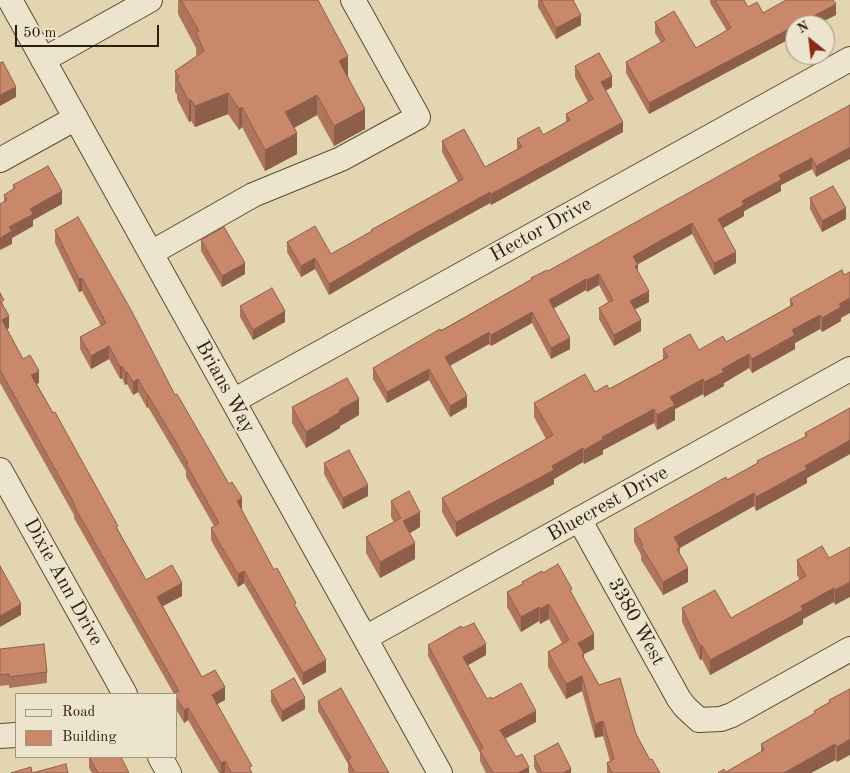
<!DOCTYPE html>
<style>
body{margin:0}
#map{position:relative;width:850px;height:773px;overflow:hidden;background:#e2d5b0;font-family:"Old Standard TT",serif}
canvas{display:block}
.legend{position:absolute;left:15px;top:693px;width:162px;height:65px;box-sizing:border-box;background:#ece4cc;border:1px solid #a0947f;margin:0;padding:6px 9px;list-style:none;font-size:15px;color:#2d1d0b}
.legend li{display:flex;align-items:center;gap:10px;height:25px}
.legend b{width:25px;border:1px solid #a0947f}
.north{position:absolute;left:785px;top:15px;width:50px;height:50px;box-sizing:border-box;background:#ece4cc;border:1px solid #a0947f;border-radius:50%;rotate:331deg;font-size:14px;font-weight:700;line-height:20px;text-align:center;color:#2d1d0b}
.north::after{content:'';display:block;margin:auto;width:18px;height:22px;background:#8f2418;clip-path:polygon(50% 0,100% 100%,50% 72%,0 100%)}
.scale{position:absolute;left:15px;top:25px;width:144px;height:22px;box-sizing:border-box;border:2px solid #2d1d0b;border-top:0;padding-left:6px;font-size:15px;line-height:18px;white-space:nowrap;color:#2d1d0b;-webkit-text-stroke:4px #ece4cc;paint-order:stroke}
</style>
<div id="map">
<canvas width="850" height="773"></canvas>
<ul class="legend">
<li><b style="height:6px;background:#ece4cc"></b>Road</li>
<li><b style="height:14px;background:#ca886b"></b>Building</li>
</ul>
<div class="north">N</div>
<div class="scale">50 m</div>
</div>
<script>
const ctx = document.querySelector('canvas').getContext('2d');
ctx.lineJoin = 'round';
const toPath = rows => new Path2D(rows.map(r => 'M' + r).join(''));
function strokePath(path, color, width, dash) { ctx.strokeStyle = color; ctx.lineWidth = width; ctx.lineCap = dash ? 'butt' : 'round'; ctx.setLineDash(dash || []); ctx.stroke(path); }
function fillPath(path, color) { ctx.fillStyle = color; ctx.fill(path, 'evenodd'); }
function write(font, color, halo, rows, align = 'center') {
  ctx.font = font + ' "Old Standard TT",serif'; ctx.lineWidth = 5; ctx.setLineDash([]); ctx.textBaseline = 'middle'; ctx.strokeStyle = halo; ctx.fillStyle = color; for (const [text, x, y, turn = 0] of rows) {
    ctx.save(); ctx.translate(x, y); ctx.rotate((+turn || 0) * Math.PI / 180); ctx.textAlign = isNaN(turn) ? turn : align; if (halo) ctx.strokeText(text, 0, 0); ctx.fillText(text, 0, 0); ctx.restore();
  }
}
const minor = toPath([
 [10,0,440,773],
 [43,60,150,0],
 [0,160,76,118],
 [151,253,253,195,341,159,418,117,353,0],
 [233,401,850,59],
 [0,470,125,694],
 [579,519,679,699,685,707,699,720,721,719,732,715,850,649],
 [365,638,850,369],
 [0,736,16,735],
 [160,757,169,773]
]);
strokePath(minor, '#5a4b34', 26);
strokePath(minor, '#ece4cc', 24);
fillPath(toPath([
 [178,0,318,0,348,76,365,129,334,146,317,115,294,128,297,154,265,171,242,127,239,130,228,114,195,127,191,121,189,122,177,99,177,94,175,92,175,71,197,56,196,54,196,48,178,14],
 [538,0,573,0,581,25,556,39,538,7],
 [710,0,744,0,748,7,763,13,836,15,795,25,795,36,649,114,626,73,626,62,661,43,655,33,655,22,696,48,727,31,710,3],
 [575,66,612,87,605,91,623,132,491,205,490,203,414,245,329,295,315,269,301,277,287,252,287,242,331,254,371,232,371,230,458,182,442,152,442,141,485,167,517,149,517,139,543,135,566,122,566,114,588,102,575,77],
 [826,118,816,177,812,169,781,185,781,191,744,211,744,216,723,228,736,263,714,275,692,234,638,264,638,272,649,302,635,309,641,331,614,346,599,319,599,308,608,302,599,285,587,292,586,290,554,308,570,349,551,359,532,323,491,346,489,344,450,366,467,407,450,417,429,380,387,403,373,379,373,368,531,280,531,278,548,271],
 [13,185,62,204,33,220,33,226,12,238,12,244,4,202,4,195,13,189],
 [810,198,846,219,822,232,810,209],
 [55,230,175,395,242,511,274,570,296,607,326,672,303,685,244,583,238,587,221,558,211,540,211,528,214,526,186,477,186,471,148,407,147,408,138,392,133,395,127,384,125,385,122,378,120,379,109,359,91,369,80,349,80,337,101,326,82,291,79,292,55,243],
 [201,240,245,274,222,287,201,251],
 [0,293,9,328,7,329,23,359,39,383,37,384,146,580,182,596,163,606,202,677,225,700,217,704,252,773,219,773,188,720,184,723,176,709,176,694,174,694,74,518,74,515,0,383],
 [790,299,841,318,841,321,822,332,820,329,795,343,795,349,752,373,749,368,724,383,724,386,704,397,703,394,675,409,675,420,657,430,654,423,603,450,603,454,584,464,583,462,554,479,554,484,456,537,442,512,442,498,546,439,534,417,534,403,609,389,663,359,663,349,699,350,726,342,790,306],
 [240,306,285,322,253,340,240,317],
 [292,407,359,415,340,426,340,428,306,448,292,423],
 [850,408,850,454,807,478,807,483,756,511,754,506,680,548,680,554,688,582,663,595,641,560,641,555,634,542,634,529,727,480,757,463,757,461,805,437,805,433],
 [324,463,368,496,343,509,324,474],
 [391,501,420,527,410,533,415,559,380,578,366,553,366,537,394,522,391,517],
 [850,547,835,605,834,602,803,619,803,624,710,675,702,659,700,660,682,622,682,608,731,618,800,580,797,575,797,560,829,558],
 [543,573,572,594,594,649,584,654,584,659,599,685,636,734,650,760,660,773,607,773,607,763,610,761,603,736,595,738,582,691,566,699,548,667,548,652,562,643,549,619,540,624,539,621,521,632,507,607,507,592,522,584,522,582],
 [428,645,486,655,468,665,487,699,492,699,536,722,505,739,516,757,529,773,486,773,480,761,480,753,428,656],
 [0,649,47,672,47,683,9,688,9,685,0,686],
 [850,689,837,762,835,760,811,773,718,773,726,772,761,752,761,744,814,714,814,711,829,703,829,700],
 [271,691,305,709,282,722,271,702],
 [318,701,389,773,349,773,348,771,348,764,318,711],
 [534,756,571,773,537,773,534,767],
 [89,757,129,773,92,773,89,768]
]), '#ae755c');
fillPath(toPath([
 [836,4,836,15,816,25,796,25],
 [581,15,581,25,556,39,556,28],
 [795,26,795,36,649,114,649,103],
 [348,56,348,76,339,81,339,61],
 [612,76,612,87,601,93,601,82],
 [16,87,16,97,0,106,0,95],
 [228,93,228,114,195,127,195,106],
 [317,95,317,115,285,133,285,112],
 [191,100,191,121,189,122,189,101],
 [242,107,242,127,239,130,239,109],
 [365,109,365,129,334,146,334,126],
 [623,122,623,132,491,205,491,194],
 [297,133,297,154,265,171,265,150],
 [850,147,850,159,816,177,816,166],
 [812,158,812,169,781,185,781,191,744,211,744,216,718,231,718,219,742,201,779,175],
 [62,191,62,204,33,220,33,226,12,238,12,244,0,250,0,238,9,227,30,209],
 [490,192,490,203,414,245,329,295,329,284,414,234],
 [846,208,846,219,822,232,822,221],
 [692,223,692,234,633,267,633,256],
 [736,252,736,263,714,275,714,263],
 [315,258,315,269,301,277,301,266],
 [245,263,245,274,222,287,222,276],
 [638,265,638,276,635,266],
 [599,274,599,285,587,292,587,280],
 [82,278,82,291,79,292,79,279],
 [586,279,586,290,549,311,549,300],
 [649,291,649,302,630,312,630,301],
 [850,298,850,313,841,318,841,321,822,332,822,318,839,304],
 [285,311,285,322,253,340,253,330],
 [532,312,532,323,491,346,491,335],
 [820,315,820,329,795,343,795,349,752,373,752,359,792,330],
 [9,316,9,328,2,332,2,320],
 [641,320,641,331,614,346,614,335],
 [489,332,489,344,445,368,445,357],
 [570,338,570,349,551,359,551,348],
 [109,346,109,359,91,369,91,356],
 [749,354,749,368,724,383,724,386,704,397,704,382,722,369],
 [122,366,122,378,120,379,120,367],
 [429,369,429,380,387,403,387,392],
 [39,371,39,383,31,387,31,375],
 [127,372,127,384,125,385,125,373],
 [138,379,138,392,133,395,133,382],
 [703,379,703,394,675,409,675,420,657,430,657,415,670,397],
 [147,395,148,395,148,407,147,408],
 [467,396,467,407,450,417,450,406],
 [359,399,359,415,340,426,340,428,306,448,306,432,339,410],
 [654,409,654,423,603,450,603,454,584,464,584,450,602,437],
 [850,440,850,454,807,478,807,483,756,511,756,497,805,466],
 [583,448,583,462,554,479,554,484,456,537,456,522],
 [368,485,368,496,343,509,343,498],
 [754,493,754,506,674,551,674,537],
 [242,498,242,511,237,501],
 [420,512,420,527,403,537,403,521],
 [415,543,415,559,380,578,380,562],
 [688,568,688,582,663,595,663,582],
 [244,571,244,583,238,587,238,574],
 [850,582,850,597,835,605,835,590],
 [182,583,182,596,157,609,157,597],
 [834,588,834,602,803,619,803,624,710,675,710,660,801,606],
 [21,604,21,615,0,627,0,616],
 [549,604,549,619,540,624,540,609],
 [539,607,539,621,521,632,521,617],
 [594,634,594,649,584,654,584,669,578,643],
 [486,644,486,655,463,668,463,657],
 [702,645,702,659,700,660,700,646],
 [326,660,326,672,303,685,303,673],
 [582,676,582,691,566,699,566,684],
 [225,687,225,700,212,707,212,695],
 [305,698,305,709,282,722,282,711],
 [188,708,188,720,184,723,184,710],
 [536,711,536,722,500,741,500,730],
 [603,721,603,736,595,738,595,724],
 [850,739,850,755,837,762,837,747],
 [835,744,835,760,811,773,784,773],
 [225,761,225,773,221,773,221,763],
 [529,767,529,773,518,773],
 [571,769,571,773,563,773]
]), '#8d5f4b');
const building = toPath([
 [181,0,318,0,348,56,339,61,365,109,334,126,317,95,285,112,297,133,265,150,242,107,239,109,228,93,195,106,191,100,189,101,177,79,179,77,175,71,204,51,196,33,199,31,181,0],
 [541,0,573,0,581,15,556,28,541,0],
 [715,0,744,0,748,7,757,2,763,13,786,0,833,0,836,4,649,103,626,62,665,40,655,22,674,11,696,48,731,28,715,0],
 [599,53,612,76,601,82,623,122,491,194,490,192,414,234,329,284,315,258,301,266,287,242,315,226,331,254,372,231,371,230,463,179,442,141,464,129,485,167,522,147,517,139,539,127,543,135,570,120,566,114,593,99,575,66,599,53],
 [3,62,16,87,0,95,0,63,3,62],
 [850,105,850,147,816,166,812,158,779,175,781,180,742,201,744,205,718,219,736,252,714,263,692,223,633,256,638,265,635,266,649,291,630,301,641,320,614,335,599,308,613,300,599,274,587,280,586,279,549,300,570,338,551,348,532,312,491,335,489,332,445,357,467,396,450,406,429,369,387,392,373,368,440,329,441,331,532,279,531,278,547,270,548,271,762,152,826,118,850,105],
 [48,166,62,191,30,209,33,214,9,227,12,231,0,238,0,204,7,200,4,195,15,188,13,185,48,166],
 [833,186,846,208,822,221,810,198,833,186],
 [78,217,131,310,175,395,177,394,229,484,232,482,242,498,237,501,274,570,277,568,296,603,294,604,326,660,303,673,244,571,238,574,221,546,211,528,219,523,186,464,188,463,148,395,147,395,138,379,133,382,127,372,125,373,122,366,120,367,109,346,91,356,80,337,106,323,82,278,79,279,55,230,78,217],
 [224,227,245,263,222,276,201,240,224,227],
 [842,270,844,275,850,272,850,298,839,304,841,307,822,318,820,315,792,330,795,335,752,359,749,354,722,369,724,372,704,382,703,379,670,397,675,405,657,415,654,409,602,437,603,439,584,450,583,448,552,466,554,470,456,522,442,498,553,435,534,403,585,374,595,392,607,385,609,389,668,357,663,349,690,334,699,350,723,336,726,342,793,305,790,299,842,270],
 [272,288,285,311,253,330,240,306,272,288],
 [0,293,4,300,1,302,9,316,2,320,23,359,30,355,39,371,31,375,53,413,55,412,67,434,118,526,116,527,146,580,172,565,182,583,157,597,202,677,215,670,225,687,212,695,252,766,249,767,252,773,231,773,225,761,221,763,188,708,184,710,176,697,176,694,175,694,174,693,179,691,74,506,75,505,0,370,0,293],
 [347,378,359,399,339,410,340,412,306,432,292,407,347,378],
 [850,408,850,440,805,466,807,469,756,497,754,493,674,537,680,548,677,549,688,568,663,582,641,546,643,545,634,529,726,477,727,480,758,463,757,461,807,436,805,433,850,408],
 [349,450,368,485,343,498,324,463,349,450],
 [409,491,420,512,403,521,415,543,380,562,366,537,401,518,391,501,409,491],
 [822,546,829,558,850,547,850,582,835,590,834,588,801,606,803,610,710,660,702,645,700,646,682,608,715,590,731,618,806,576,797,560,822,546],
 [558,564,572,589,570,590,594,634,578,643,584,654,582,655,599,685,620,678,636,734,650,760,652,759,660,773,612,773,607,763,614,759,603,721,595,724,582,676,566,684,548,652,569,640,549,604,540,609,539,607,521,617,507,592,523,584,522,582,542,571,543,573,558,564],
 [0,566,21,604,0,616,0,566],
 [474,623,486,644,463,657,487,699,491,697,492,699,521,683,536,711,500,730,516,757,522,754,529,767,518,773,493,773,480,751,483,748,428,645,461,626,463,628,474,623],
 [44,644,47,672,9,677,9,674,0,675,0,649,44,644],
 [294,678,305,698,282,711,271,691,294,678],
 [341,688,389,773,355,773,348,760,351,758,318,701,341,688],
 [850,689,850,739,837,747,835,744,784,773,718,773,724,769,726,772,764,750,761,744,815,713,814,711,830,702,829,700,850,689],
 [558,743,571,769,563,773,542,773,534,756,558,743],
 [89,757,121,757,129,773,98,773,89,757],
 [66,764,68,773,11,773,31,767,32,773,66,764]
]);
fillPath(building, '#ca886b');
strokePath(building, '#8d5f4b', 1);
write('20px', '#2d1d0b', '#ece4cc', [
 ["Hector Drive",541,230,-29],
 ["Brians Way",225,387,61],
 ["Bluecrest Drive",608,504,-29],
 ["Dixie Ann Drive",63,582,61],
 ["3380 West",636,622,61]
]);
</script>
